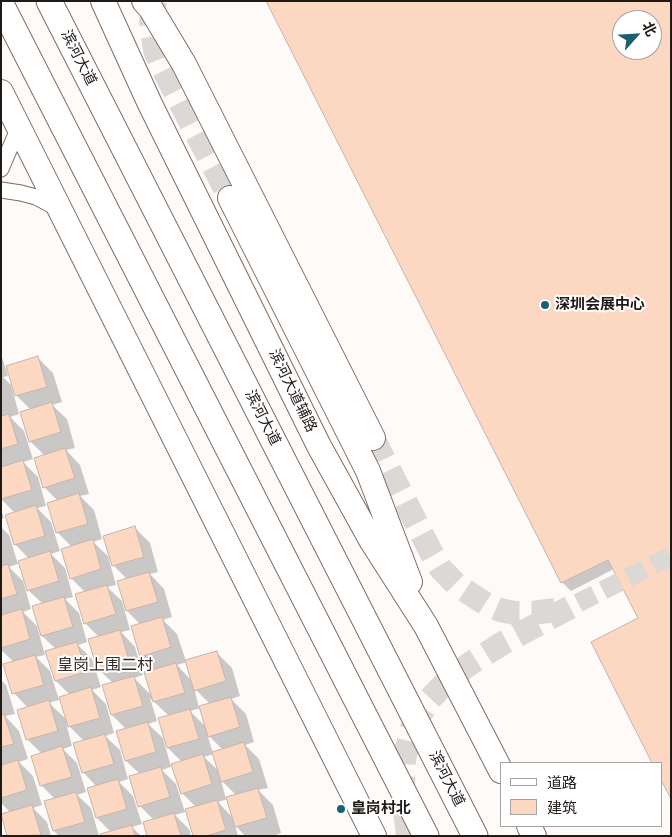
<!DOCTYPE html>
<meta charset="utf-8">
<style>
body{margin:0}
#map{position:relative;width:672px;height:837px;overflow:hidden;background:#fdfaf8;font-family:"Source Serif 4","Noto Sans SC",serif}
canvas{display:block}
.frame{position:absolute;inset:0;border:2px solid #201a17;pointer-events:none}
.legend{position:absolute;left:500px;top:762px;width:162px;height:65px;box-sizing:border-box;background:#fff;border:1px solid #a6a3a2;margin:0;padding:6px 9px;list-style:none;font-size:15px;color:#201a17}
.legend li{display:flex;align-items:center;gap:10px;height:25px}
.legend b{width:25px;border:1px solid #a6a3a2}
.north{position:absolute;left:612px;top:10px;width:50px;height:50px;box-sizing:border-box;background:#fff;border:1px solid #a6a3a2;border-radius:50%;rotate:64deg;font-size:14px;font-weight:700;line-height:20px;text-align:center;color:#201a17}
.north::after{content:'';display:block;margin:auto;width:18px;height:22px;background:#1c5e72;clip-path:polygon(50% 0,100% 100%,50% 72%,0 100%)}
</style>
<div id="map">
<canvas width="672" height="837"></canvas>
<div class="frame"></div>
<ul class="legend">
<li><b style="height:6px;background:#fff"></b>道路</li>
<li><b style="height:14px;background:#fcd7c2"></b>建筑</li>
</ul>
<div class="north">北</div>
</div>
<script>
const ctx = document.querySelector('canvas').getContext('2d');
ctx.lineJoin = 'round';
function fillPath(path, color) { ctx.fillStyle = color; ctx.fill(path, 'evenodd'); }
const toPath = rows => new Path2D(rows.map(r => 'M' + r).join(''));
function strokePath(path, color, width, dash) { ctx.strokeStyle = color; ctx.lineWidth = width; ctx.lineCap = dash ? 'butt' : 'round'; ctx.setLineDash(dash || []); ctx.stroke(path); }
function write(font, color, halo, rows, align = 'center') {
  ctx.font = font + ' "Source Serif 4","Noto Sans SC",serif'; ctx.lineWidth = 4; ctx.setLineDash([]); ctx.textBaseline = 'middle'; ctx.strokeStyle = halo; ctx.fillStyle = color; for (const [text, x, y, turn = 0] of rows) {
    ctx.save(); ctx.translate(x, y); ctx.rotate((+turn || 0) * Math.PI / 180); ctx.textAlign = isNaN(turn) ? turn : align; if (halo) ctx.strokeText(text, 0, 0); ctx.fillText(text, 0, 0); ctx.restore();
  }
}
fillPath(toPath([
 [267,1,671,1,671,797,661,777,661,763,654,763,593,643,639,619,614,569,571,591,562,582],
 [622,20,652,20,652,50,622,50],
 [1,354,8,376,3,377,11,385,19,414,10,417,24,431,33,459,23,462,38,477,46,506,37,508,51,522,60,551,51,554,65,568,73,597,65,599,79,613,87,642,78,645,92,659,101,687,92,690,106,704,114,733,105,736,120,750,128,779,119,782,133,796,142,824,132,827,141,836,102,836,111,832,97,818,97,787,83,772,84,741,66,723,72,746,63,749,77,763,86,792,77,795,91,808,99,836,59,836,54,831,46,802,55,799,41,785,42,754,27,739,28,708,14,693,14,662,1,650,1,527,9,535,18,564,9,567,23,581,31,609,23,612,37,626,45,655,36,657,50,671,59,700,49,703,68,721,70,695,56,681,47,652,56,649,42,636,43,604,28,590,29,559,15,544,15,513,1,499],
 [38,358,53,373,62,402,52,405,67,419,75,448,66,450,80,465,89,494,80,496,94,510,102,539,93,542,108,556,116,585,107,587,122,601,130,630,121,632,135,647,143,675,134,678,152,696,155,670,141,656,141,625,127,611,127,579,113,565,135,528,150,543,158,572,150,574,164,589,172,617,163,620,177,634,186,661,216,652,232,668,240,696,231,699,246,714,254,742,245,745,259,759,268,788,258,790,273,805,281,833,273,836,245,836,235,825,238,836,194,836,196,807,182,793,182,762,168,748,160,719,169,716,150,698,157,721,148,724,163,738,171,767,162,770,176,784,185,812,175,815,189,829,191,836,148,836,154,820,140,806,140,774,126,761,126,729,112,715,113,683,98,669,90,640,99,637,85,623,85,592,71,578,72,547,57,532,58,501,44,487,45,456,30,441,31,410,16,395],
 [187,662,192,681,177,665],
 [194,688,210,704,199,708],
 [201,708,206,727,190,711],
 [207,734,223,750,213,753],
 [214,754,220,772,204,757],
 [221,780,237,796,226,799],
 [228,799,233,818,218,802],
 [1,509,4,518,1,519],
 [1,680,6,685,15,714,5,716,19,731,28,759,19,762,33,776,42,805,33,808,47,822,51,836,8,836,11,813,1,803]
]), '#0003');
const building = toPath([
 [266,1,671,1,671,799,661,780,661,763,652,763,591,642,638,618,608,560,561,583,266,1],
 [622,20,652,20,652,50,622,50,622,20],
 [38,356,47,387,15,396,6,366,38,356],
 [52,402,61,432,29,442,20,412,52,402],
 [9,414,18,444,1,449,1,416,9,414],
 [65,448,75,478,43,488,34,458,65,448],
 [23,460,32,490,1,499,1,467,23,460],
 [79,493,88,524,56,533,47,503,79,493],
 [36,505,45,536,14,545,5,515,36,505],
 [135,526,144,557,112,566,103,536,135,526],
 [93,539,101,569,70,579,61,549,93,539],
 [50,551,59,581,27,591,18,561,50,551],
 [8,564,17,594,1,599,1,566,8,564],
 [149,572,158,602,126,611,117,581,149,572],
 [107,585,116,614,84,624,75,594,107,585],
 [64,597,73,627,41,636,32,606,64,597],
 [22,609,30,639,1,648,1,615,22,609],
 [162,617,171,647,140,657,131,626,162,617],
 [120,630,129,660,97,669,88,639,120,630],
 [77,642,86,672,55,681,45,651,77,642],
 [217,651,226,681,194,691,185,660,217,651],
 [35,655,44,685,12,694,3,664,35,655],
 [176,663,185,693,153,702,144,672,176,663],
 [134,676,143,706,111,715,102,685,134,676],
 [91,687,100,718,68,727,59,697,91,687],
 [231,697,240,727,208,737,199,706,231,697],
 [49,700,58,731,26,740,17,710,49,700],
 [190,709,199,739,167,748,158,718,190,709],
 [4,714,14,744,1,747,1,715,4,714],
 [148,722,156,752,125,761,116,731,148,722],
 [105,734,114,764,82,773,73,743,105,734],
 [244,742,253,772,221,782,212,752,244,742],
 [62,746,72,777,40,786,31,756,62,746],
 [203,754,212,784,181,794,171,764,203,754],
 [18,760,27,790,1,798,1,765,18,760],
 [161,767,170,797,138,807,129,776,161,767],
 [118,779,127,809,96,818,87,788,118,779],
 [258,788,267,818,235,827,226,797,258,788],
 [76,792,85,822,53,831,44,801,76,792],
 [217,800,226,830,206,836,193,836,185,809,217,800],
 [32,805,41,835,7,836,1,814,32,805],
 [174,813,181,836,147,836,143,822,174,813],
 [132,825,135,836,101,836,100,834,132,825]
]);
fillPath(building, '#fcd7c2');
strokePath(building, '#c4b5ac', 1);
strokePath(toPath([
 [578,603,671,556]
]), '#dcd8d6', 19, [19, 9]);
strokePath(toPath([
 [155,1,151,22,155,50,161,65,230,198],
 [373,438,431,552,441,569,458,586,486,604,500,610,515,613,533,613,555,610],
 [408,836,403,790,404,759,412,728,429,700,446,682,471,663,503,643,578,603]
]), '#dcd8d6', 24, [24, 12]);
const minor = toPath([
 [1,169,19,127],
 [1,190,21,193,36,197,59,209]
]);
const primary = toPath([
 [103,1,150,104,319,446,371,540,426,626,501,771],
 [144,1,151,9,184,64,373,438],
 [1,92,374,836],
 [230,198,368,471,410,582],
 [529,826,534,836]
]);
const trunk = toPath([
 [49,1,475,836],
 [1,4,426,836]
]);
strokePath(minor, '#7b6d65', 17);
strokePath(primary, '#7b6d65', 26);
strokePath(trunk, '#7b6d65', 27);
strokePath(minor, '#fff', 15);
strokePath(primary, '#fff', 24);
strokePath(trunk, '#fff', 25);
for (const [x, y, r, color] of [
 [545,305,5,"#1c5e72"],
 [341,809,5,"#1c5e72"]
]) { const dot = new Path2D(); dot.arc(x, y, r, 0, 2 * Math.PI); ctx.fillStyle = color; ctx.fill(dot); strokePath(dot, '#fff', 2); }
write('15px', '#201a17', '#fff', [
 ["滨河大道",78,58,63],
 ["滨河大道辅路",292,391,64],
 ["滨河大道",262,418,63],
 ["滨河大道",446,779,63]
]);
write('bold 15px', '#201a17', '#fff', [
 ["深圳会展中心",555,305],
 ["皇岗村北",351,809]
], 'left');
write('16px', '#352a23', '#fff', [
 ["皇岗上围二村",105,666]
]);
</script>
